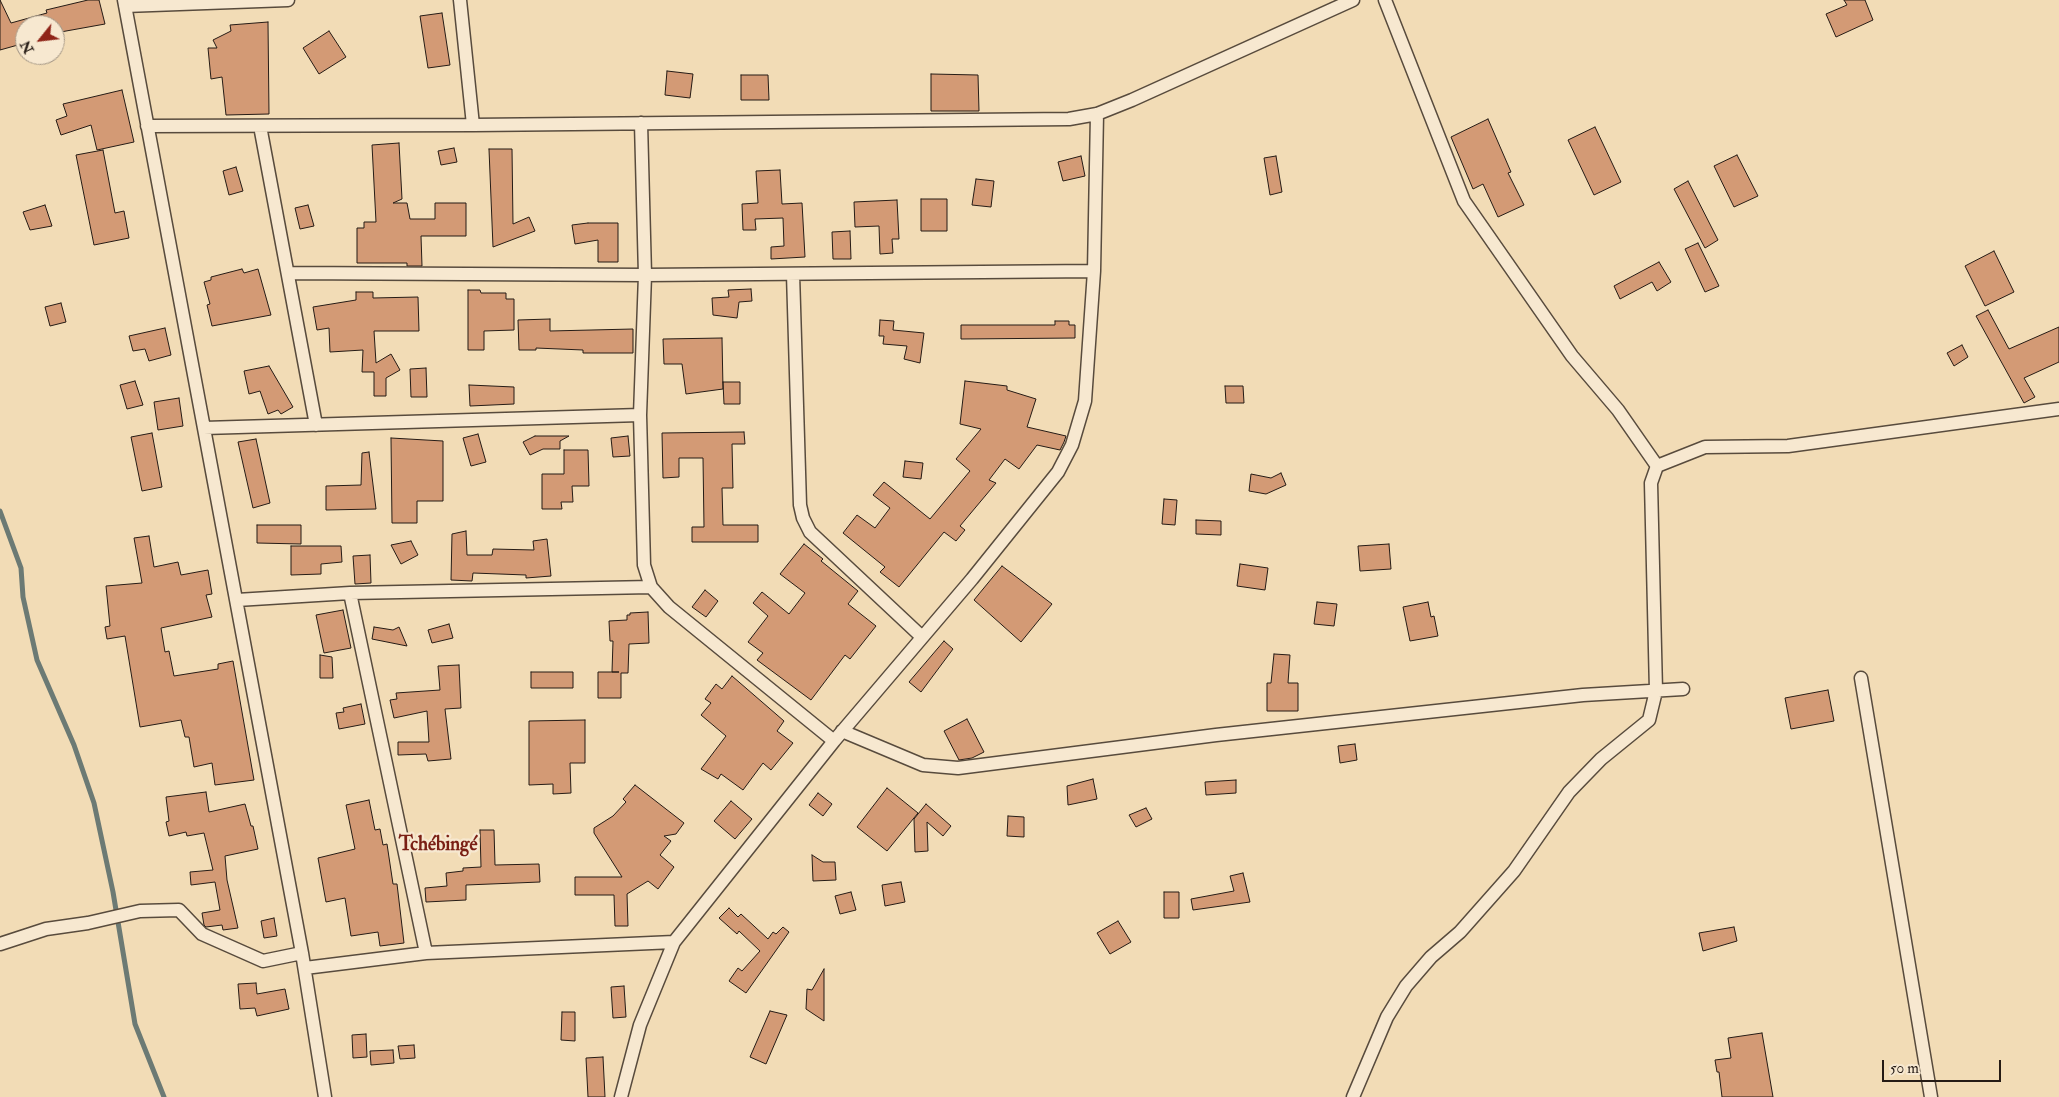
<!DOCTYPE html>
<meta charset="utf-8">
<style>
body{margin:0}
#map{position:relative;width:2059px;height:1097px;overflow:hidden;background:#f2dcb6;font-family:"IM FELL Double Pica",serif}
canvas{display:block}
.north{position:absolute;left:15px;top:15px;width:50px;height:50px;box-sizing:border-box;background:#f7e8d0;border:1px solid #a39685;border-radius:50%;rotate:241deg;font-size:14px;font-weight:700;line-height:20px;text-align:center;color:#251b15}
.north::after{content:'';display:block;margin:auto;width:18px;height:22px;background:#8f2418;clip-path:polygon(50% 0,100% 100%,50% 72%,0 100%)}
.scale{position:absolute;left:1882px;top:1060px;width:119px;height:22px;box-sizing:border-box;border:2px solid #251b15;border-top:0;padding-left:6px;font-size:15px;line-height:18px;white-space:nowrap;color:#251b15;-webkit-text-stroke:4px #f7e8d0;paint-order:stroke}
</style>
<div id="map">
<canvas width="2059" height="1097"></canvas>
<div class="north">N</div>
<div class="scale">50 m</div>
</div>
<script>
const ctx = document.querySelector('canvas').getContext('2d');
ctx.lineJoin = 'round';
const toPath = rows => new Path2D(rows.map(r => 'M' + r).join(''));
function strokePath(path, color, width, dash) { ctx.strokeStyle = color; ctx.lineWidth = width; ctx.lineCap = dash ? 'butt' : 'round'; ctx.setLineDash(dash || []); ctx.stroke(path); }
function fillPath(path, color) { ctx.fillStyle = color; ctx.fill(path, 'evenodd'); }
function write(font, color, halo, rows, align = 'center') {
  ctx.font = font + ' "IM FELL Double Pica",serif'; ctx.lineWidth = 4.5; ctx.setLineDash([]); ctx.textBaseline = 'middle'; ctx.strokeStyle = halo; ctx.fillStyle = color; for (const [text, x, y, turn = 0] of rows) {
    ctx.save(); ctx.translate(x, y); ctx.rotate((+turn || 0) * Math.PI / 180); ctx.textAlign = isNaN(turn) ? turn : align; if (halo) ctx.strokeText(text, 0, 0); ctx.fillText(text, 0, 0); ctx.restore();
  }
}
strokePath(toPath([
 [0,511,21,568,23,597,37,660,74,745,94,803,113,892,135,1024,164,1097]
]), '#6c7a74', 5);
const building = toPath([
 [0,0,11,23,47,13,46,10,88,0,99,0,105,24,55,33,55,25,25,25,25,43,0,50,0,0],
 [1844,0,1865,0,1873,20,1836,37,1826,14,1847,5,1844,0],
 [442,13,450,65,428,68,420,16,442,13],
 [268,22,269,114,226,115,222,77,211,79,208,48,217,48,213,40,231,31,230,25,268,22],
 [329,31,346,57,319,74,303,48,329,31],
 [667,71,693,74,690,98,665,95,667,71],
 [931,74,978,75,979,111,931,111,931,74],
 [741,75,768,75,769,100,741,100,741,75],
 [122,90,134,142,97,150,91,125,61,135,56,120,67,116,63,104,122,90],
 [1488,119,1511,172,1508,173,1524,205,1498,217,1483,184,1473,189,1451,137,1488,119],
 [1595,127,1621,182,1594,195,1568,140,1595,127],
 [399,143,402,199,393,203,407,203,410,219,435,219,435,203,466,203,466,236,421,236,422,266,407,266,407,263,357,263,357,228,364,228,364,222,376,222,372,145,399,143],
 [454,148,457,162,441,165,438,151,454,148],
 [489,149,512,149,513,224,529,217,535,231,493,247,489,149],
 [103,150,115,213,124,211,129,238,94,245,76,155,103,150],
 [1737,155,1758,196,1734,207,1714,166,1737,155],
 [1081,156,1085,176,1063,181,1058,162,1081,156],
 [1276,156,1282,192,1270,195,1264,158,1276,156],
 [236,167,243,191,229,195,223,171,236,167],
 [780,170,782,204,802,203,805,257,771,259,771,247,784,246,783,218,755,219,756,230,743,230,742,204,758,203,756,171,780,170],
 [976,179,994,181,991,207,972,205,976,179],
 [1688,181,1718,240,1705,248,1674,189,1688,181],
 [921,199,947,199,947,231,921,231,921,199],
 [897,200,899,239,892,239,893,253,880,254,879,226,855,227,854,202,897,200],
 [45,205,52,226,30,230,23,212,45,205],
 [308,205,314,226,300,229,295,208,308,205],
 [588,223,618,223,618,262,598,262,598,240,575,244,572,225,588,223],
 [850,231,851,259,833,259,832,232,850,231],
 [1698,243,1719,286,1705,292,1685,249,1698,243],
 [1994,251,2014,292,1985,306,1965,266,1994,251],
 [1659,262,1671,282,1657,291,1652,282,1620,299,1614,286,1659,262],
 [242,269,244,273,258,269,271,315,212,326,207,305,210,304,204,282,211,280,211,277,242,269],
 [751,289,752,301,739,302,737,318,713,315,712,298,729,297,728,290,751,289],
 [468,290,480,290,481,293,506,293,506,299,514,299,514,330,484,331,484,350,468,350,468,290],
 [356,292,373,292,373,298,418,297,419,331,374,331,376,363,391,354,400,370,386,378,386,396,374,396,374,372,362,372,363,350,330,352,329,328,317,330,313,307,356,300,356,292],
 [61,303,66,322,50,326,45,307,61,303],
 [1988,310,2009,349,2059,327,2059,362,2024,378,2035,397,2024,403,1976,316,1988,310],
 [550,319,550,331,633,329,633,353,583,353,583,350,536,348,536,350,519,350,518,320,550,319],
 [880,320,894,321,893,330,924,333,920,363,904,359,907,346,883,344,884,336,879,336,880,320],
 [1055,321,1069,321,1069,325,1075,325,1075,338,961,339,961,325,1055,325,1055,321],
 [165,328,171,355,149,361,145,349,133,351,129,336,165,328],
 [722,338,723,389,686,394,682,364,664,364,663,339,722,338],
 [1962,345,1968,357,1954,366,1947,353,1962,345],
 [269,366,293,407,281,414,278,410,268,414,260,391,249,394,244,371,269,366],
 [426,368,427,397,411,397,410,369,426,368],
 [135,381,143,405,127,409,120,385,135,381],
 [965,381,1007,386,1007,390,1036,399,1027,427,1066,436,1064,442,1060,450,1037,445,1019,469,1005,459,989,480,996,483,960,526,965,530,956,541,944,532,899,587,880,572,885,567,843,533,857,515,875,528,890,508,873,495,884,482,930,519,970,471,956,459,981,429,960,424,965,381],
 [723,382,740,382,740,404,724,404,723,382],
 [469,385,514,387,514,404,470,406,469,385],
 [1225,386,1243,386,1244,403,1226,403,1225,386],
 [179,398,183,426,158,430,154,402,179,398],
 [744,432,745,444,732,444,733,488,722,488,723,525,758,525,758,542,692,542,692,527,704,527,703,458,679,458,679,477,663,478,662,433,744,432],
 [152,433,162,487,142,491,131,437,152,433],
 [478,434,486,462,471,466,463,438,478,434],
 [535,436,569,436,560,441,560,449,543,449,530,455,523,442,535,436],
 [628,436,630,456,613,457,611,438,628,436],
 [391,438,443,441,443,501,417,501,417,523,392,523,391,438],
 [256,439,270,503,253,508,238,442,256,439],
 [564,450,588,450,589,486,572,486,573,502,561,502,562,509,542,509,542,474,564,474,564,450],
 [369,452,376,509,326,510,326,486,361,485,362,453,369,452],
 [905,461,923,463,921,479,903,477,905,461],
 [1281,473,1286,485,1266,494,1249,491,1251,474,1271,478,1281,473],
 [1164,499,1177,500,1175,525,1162,524,1164,499],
 [1196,520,1221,521,1221,535,1196,534,1196,520],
 [257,525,301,525,301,544,257,543,257,525],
 [466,531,467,555,492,555,493,549,534,550,533,541,547,539,551,576,526,578,526,575,473,573,472,581,451,580,452,534,466,531],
 [149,536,154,567,178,562,181,575,208,570,212,594,206,595,212,617,161,628,165,652,169,651,174,676,218,669,218,664,233,661,254,780,215,785,212,763,194,767,189,737,185,737,181,720,140,727,125,636,107,639,105,627,110,626,106,586,142,583,134,538,149,536],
 [411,541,418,555,401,564,391,545,411,541],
 [804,544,823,559,821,561,858,591,848,604,876,626,850,659,845,655,811,700,757,660,763,653,748,642,768,616,753,603,762,592,789,614,805,593,780,574,804,544],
 [1389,544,1391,569,1360,571,1358,546,1389,544],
 [291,546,341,546,342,562,321,564,321,574,291,575,291,546],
 [370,555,371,583,355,584,353,556,370,555],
 [1240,564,1268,568,1265,590,1237,586,1240,564],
 [1002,566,1052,604,1021,642,974,600,1002,566],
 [705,590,718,601,706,617,692,607,705,590],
 [1317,602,1337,604,1334,626,1314,624,1317,602],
 [1428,602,1431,617,1434,616,1438,636,1410,641,1403,607,1428,602],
 [343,610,351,648,324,653,316,615,343,610],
 [648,612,649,643,629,644,628,673,621,673,621,698,598,698,598,672,619,672,612,672,613,641,610,641,609,621,627,620,627,615,630,615,630,613,648,612],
 [449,624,453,638,432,643,428,630,449,624],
 [374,627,393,630,399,627,407,646,372,639,374,627],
 [944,641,953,649,921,692,909,682,944,641],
 [1274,654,1290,655,1288,683,1298,683,1298,711,1267,711,1267,683,1271,683,1274,654],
 [320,655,332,657,333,678,320,678,320,655],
 [459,665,461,708,445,709,451,759,428,761,426,754,398,755,398,742,429,742,427,711,394,718,390,700,397,699,396,693,440,690,438,666,459,665],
 [531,672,573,672,573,688,531,688,531,672],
 [732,676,784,721,777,731,793,743,771,770,763,763,743,790,721,774,718,779,701,769,726,736,701,715,711,703,705,699,716,684,722,689,732,676],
 [1828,690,1834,721,1791,729,1785,698,1828,690],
 [361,704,365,724,339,729,336,713,344,712,343,708,361,704],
 [967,719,984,752,972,758,959,760,944,731,967,719],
 [585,720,585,763,570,763,571,793,553,794,553,784,529,785,529,721,585,720],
 [1355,744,1357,760,1340,763,1338,746,1355,744],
 [1093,779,1097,799,1068,805,1067,786,1093,779],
 [1236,780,1236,793,1206,795,1205,782,1236,780],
 [635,785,684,823,676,834,664,836,671,841,660,855,674,867,658,889,648,881,627,894,628,926,615,926,614,895,575,895,575,877,622,877,594,833,594,828,613,816,626,802,623,799,635,785],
 [887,788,918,813,887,851,857,827,887,788],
 [206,792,209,812,245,804,251,826,253,826,258,849,225,856,227,880,238,928,223,930,222,925,206,927,204,925,202,913,220,910,215,882,191,885,190,872,213,870,204,833,187,836,186,832,169,836,166,822,169,821,166,797,206,792],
 [818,793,832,804,823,816,809,805,818,793],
 [369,800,375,830,380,829,383,845,387,844,393,884,397,884,404,943,380,946,378,932,351,936,345,898,326,902,318,858,355,849,346,805,369,800],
 [731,801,752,819,735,839,714,821,731,801],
 [926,804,951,826,943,836,927,822,928,851,915,852,914,819,926,804],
 [1146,808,1152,819,1136,827,1129,815,1146,808],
 [1008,816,1024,817,1024,837,1007,836,1008,816],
 [480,830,494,830,495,865,539,864,540,882,466,885,466,900,426,902,425,888,447,886,446,873,463,871,463,868,481,867,480,830],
 [812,855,823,862,835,862,836,880,813,881,812,855],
 [1243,873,1250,902,1193,910,1191,899,1234,891,1230,876,1243,873],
 [901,882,905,902,885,906,882,885,901,882],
 [851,892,856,910,840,914,835,896,851,892],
 [1164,892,1179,892,1179,918,1164,918,1164,892],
 [729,908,738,917,741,914,768,939,773,932,776,934,783,927,789,932,746,993,729,981,738,968,742,971,760,951,739,931,737,934,719,918,729,908],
 [274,918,277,936,264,938,261,921,274,918],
 [1118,921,1131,942,1110,954,1097,933,1118,921],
 [1734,927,1737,941,1703,951,1699,933,1734,927],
 [824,969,824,1021,806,1009,807,989,812,990,824,969],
 [256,983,257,994,285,989,289,1009,257,1016,255,1008,240,1009,238,984,256,983],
 [624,986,626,1017,613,1018,611,987,624,986],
 [770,1011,787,1015,766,1064,750,1057,770,1011],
 [562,1012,575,1012,575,1041,561,1040,562,1012],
 [1762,1033,1773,1097,1722,1097,1719,1072,1717,1072,1715,1060,1731,1058,1728,1038,1762,1033],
 [366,1034,367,1057,353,1058,352,1035,366,1034],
 [414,1045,415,1058,400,1059,398,1046,414,1045],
 [393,1050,394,1063,371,1065,370,1051,393,1050],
 [603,1057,605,1097,588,1097,586,1058,603,1057]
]);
fillPath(building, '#d39a75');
strokePath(building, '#251b15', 1);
const minor = toPath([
 [124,0,302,953,325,1097],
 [460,0,473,125,1069,119,1097,114,1132,100,1353,0],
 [1385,0,1464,201,1572,356,1618,410,1657,466,1705,447,1788,446,2059,409],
 [125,6,288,0],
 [641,123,645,275,640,415,644,565,651,587,669,607,834,741],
 [147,126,473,125],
 [260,126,316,425],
 [288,273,645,275,1094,271],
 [793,274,800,505,803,518,810,532,922,637],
 [204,428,640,415],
 [350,593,426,953],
 [237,600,350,593,651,587],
 [1861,678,1931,1097],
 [842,731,923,765,958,768,1216,735,1583,695,1683,689],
 [0,944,46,929,88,923,140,911,179,910,202,934,263,961,302,953],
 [305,968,426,953,674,942],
 [621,1097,640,1025,674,942,834,741,972,579,1058,472,1072,445,1085,401,1094,271,1097,114],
 [1353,1097,1387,1017,1406,986,1431,957,1460,932,1514,871,1569,792,1601,759,1649,720,1656,691,1651,483,1657,466]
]);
strokePath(minor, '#584b3d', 15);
strokePath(minor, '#f7e8d0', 12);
write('bold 19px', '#7a1f14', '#f7e8d0', [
 ["Tchébingé",438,846]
]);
</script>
